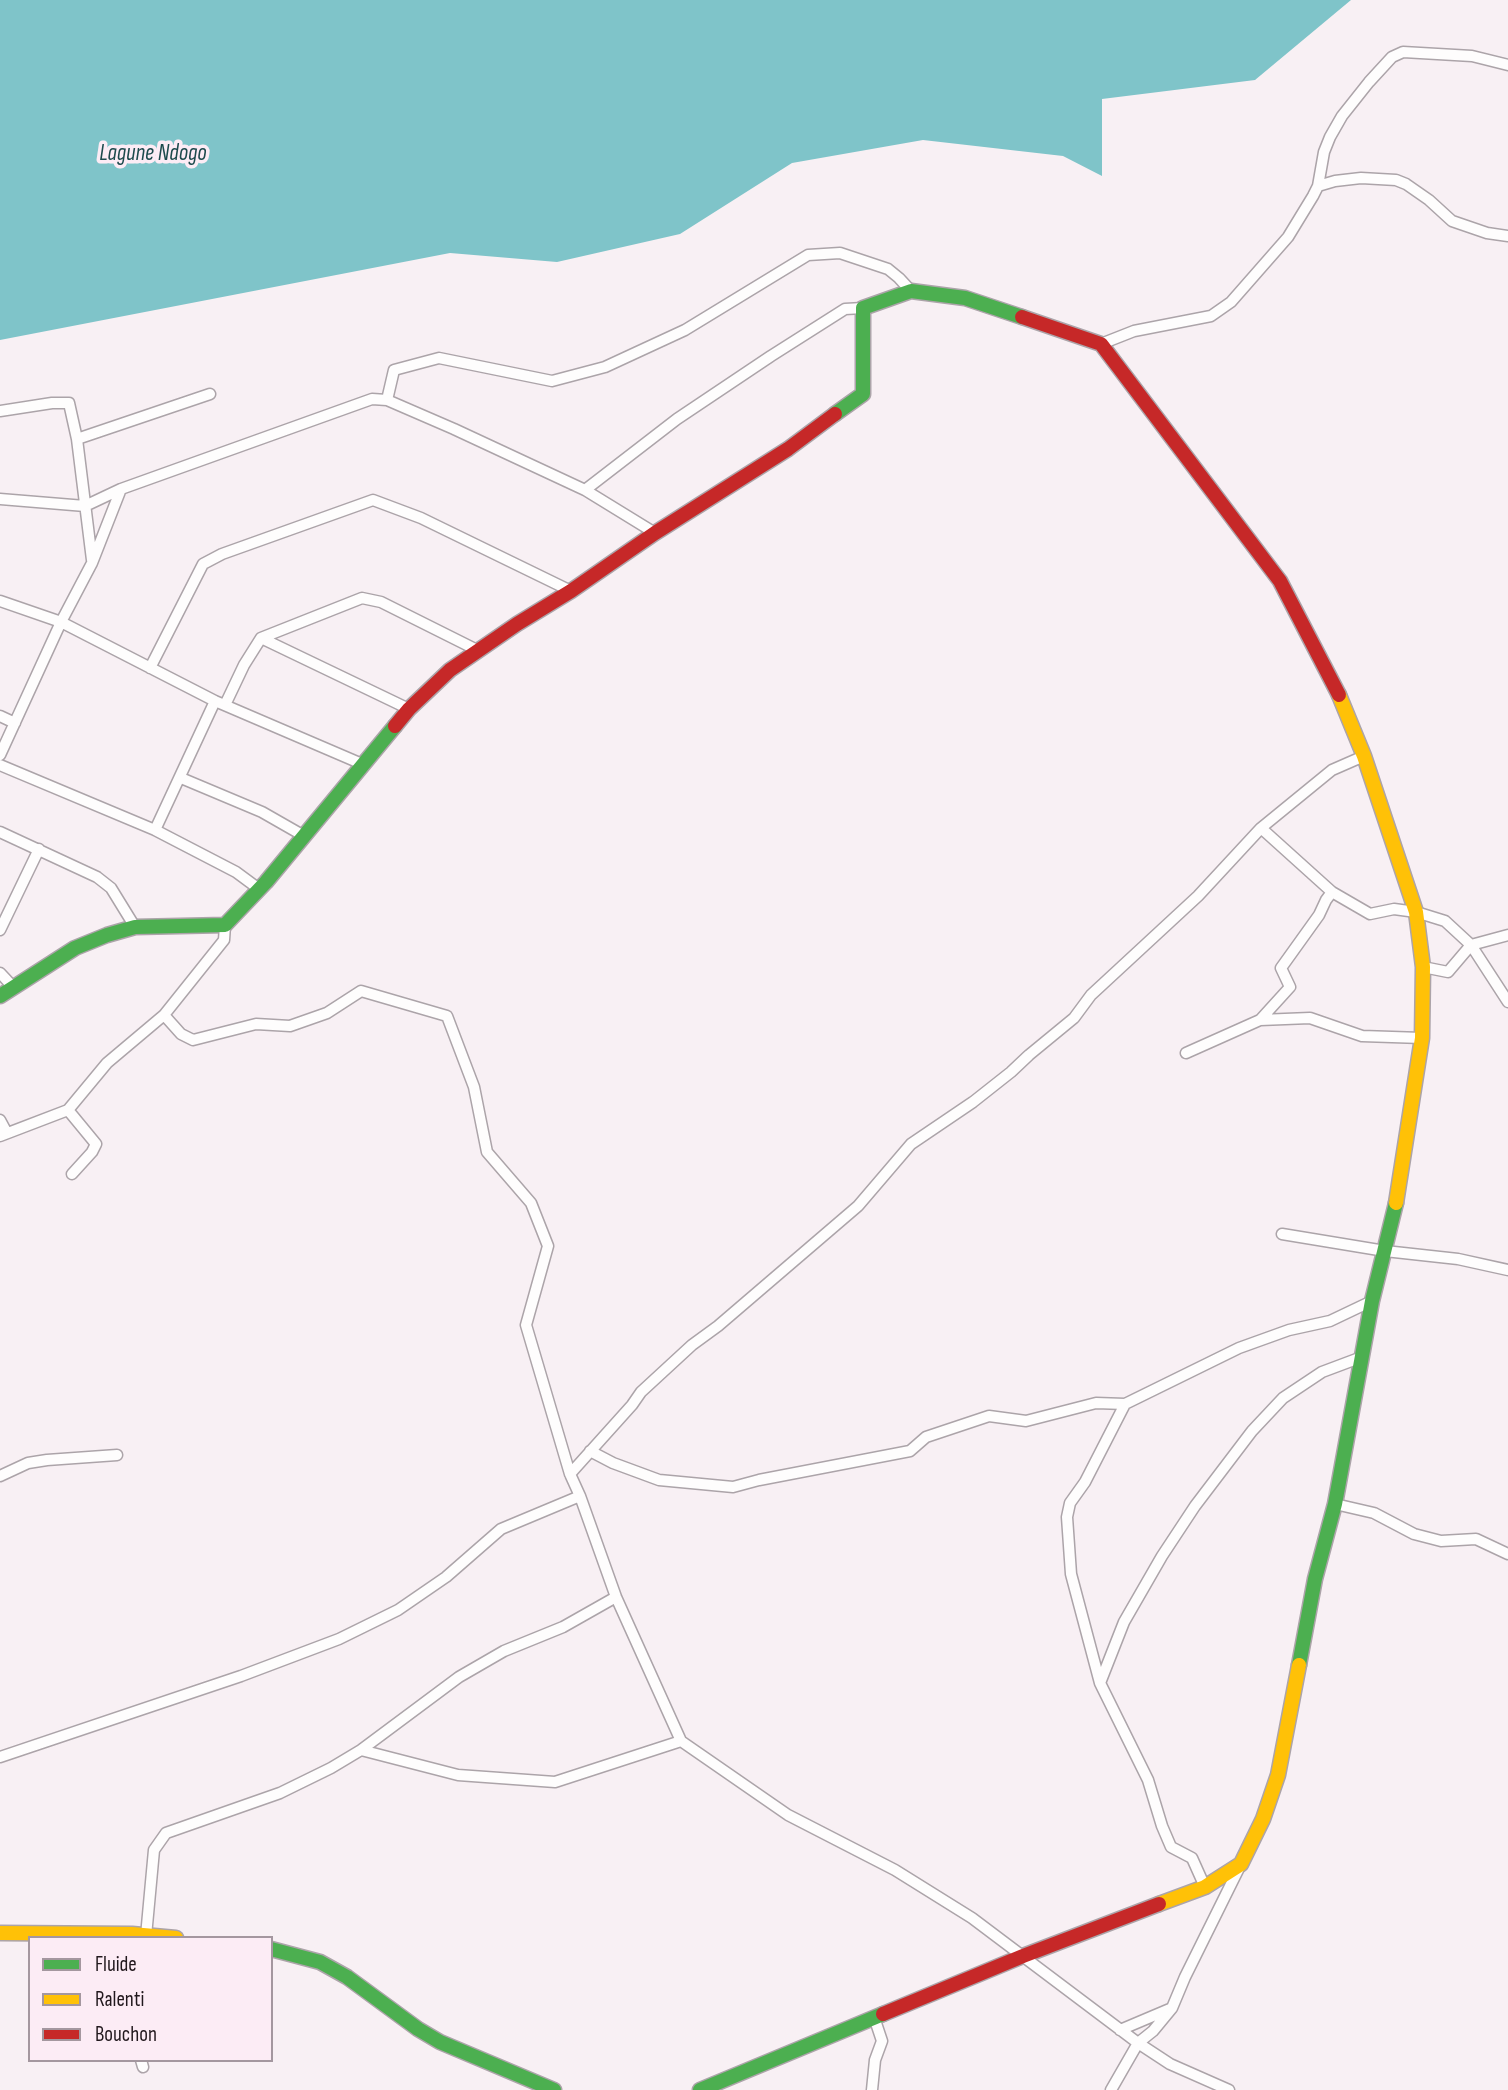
<!DOCTYPE html>
<style>
body{margin:0}
#map{position:relative;width:1508px;height:2090px;overflow:hidden;background:#f8f0f4;font-family:"Sofia Sans Condensed",sans-serif}
canvas{display:block}
.legend{position:absolute;left:28px;top:1936px;width:245px;height:126px;box-sizing:border-box;background:#fcecf5;border:2px solid #a4979f;margin:0;padding:9px 12px;list-style:none;font-size:21px;color:#21181d}
.legend li{display:flex;align-items:center;gap:14px;height:35px}
.legend b{width:35px;border:2px solid #a4979f}
</style>
<div id="map">
<canvas width="1508" height="2090"></canvas>
<ul class="legend">
<li><b style="height:9px;background:#4caf50"></b>Fluide</li>
<li><b style="height:9px;background:#ffc107"></b>Ralenti</li>
<li><b style="height:9px;background:#c62828"></b>Bouchon</li>
</ul>
</div>
<script>
const ctx = document.querySelector('canvas').getContext('2d');
ctx.lineJoin = 'round';
function fillPath(path, color) { ctx.fillStyle = color; ctx.fill(path, 'evenodd'); }
const toPath = rows => new Path2D(rows.map(r => 'M' + r).join(''));
function strokePath(path, color, width, dash) { ctx.strokeStyle = color; ctx.lineWidth = width; ctx.lineCap = dash ? 'butt' : 'round'; ctx.setLineDash(dash || []); ctx.stroke(path); }
function write(font, color, halo, rows, align = 'center') {
  ctx.font = font + ' "Sofia Sans Condensed",sans-serif'; ctx.lineWidth = 7; ctx.setLineDash([]); ctx.textBaseline = 'middle'; ctx.strokeStyle = halo; ctx.fillStyle = color; for (const [text, x, y, turn = 0] of rows) {
    ctx.save(); ctx.translate(x, y); ctx.rotate((+turn || 0) * Math.PI / 180); ctx.textAlign = isNaN(turn) ? turn : align; if (halo) ctx.strokeText(text, 0, 0); ctx.fillText(text, 0, 0); ctx.restore();
  }
}
fillPath(toPath([
 [0,0,1351,0,1255,80,1102,99,1102,176,1063,156,923,140,792,163,680,234,557,262,450,253,0,340]
]), '#7fc4c9');
const street = toPath([
 [1318,186,1335,181,1361,178,1396,180,1406,184,1429,200,1452,221,1487,233,1508,236],
 [1101,344,1134,331,1211,316,1231,302,1288,237,1313,196,1318,186,1324,152,1330,137,1342,116,1369,82,1392,57,1403,52,1472,56,1508,65],
 [387,400,394,370,439,358,552,381,605,367,685,330,808,255,840,253,888,269,899,278,911,291],
 [0,411,52,403,69,403,77,439,92,560],
 [77,439,210,394],
 [585,490,655,533],
 [0,499,85,506,121,489],
 [0,601,61,622,215,701,362,764],
 [261,638,362,598,381,602,477,650],
 [150,668,203,564,222,554,373,500,421,518,571,591],
 [225,705,244,665,261,638,409,709],
 [0,716,15,723],
 [0,755,61,622,92,563,121,489,372,399,387,400,454,429,585,490,677,419,771,356,845,309,863,308],
 [0,765,155,830,236,872,259,889],
 [181,778,262,812,304,836],
 [1261,828,1332,892,1370,914,1394,909,1416,912,1445,921,1471,945,1508,1002],
 [155,830,215,701],
 [0,832,97,877,111,888,135,927],
 [0,930,39,849],
 [1423,967,1448,972,1471,945,1508,935],
 [0,973,14,988],
 [164,1015,181,1034,193,1040,256,1024,290,1026,327,1013,361,991,447,1016,474,1087,487,1152,531,1203,548,1246,526,1325,570,1474,580,1496,616,1597,681,1741,788,1815,895,1870,972,1918,1138,2043,1111,2090],
 [1260,1020,1290,987,1281,968,1319,915,1326,900,1332,892],
 [1186,1053,1260,1020,1310,1018,1362,1036,1422,1038],
 [68,1110,96,1144,92,1152,72,1174],
 [0,1120,7,1133],
 [0,1136,68,1110,107,1063,164,1015,224,940,225,925],
 [1282,1234,1385,1251,1458,1259,1508,1270],
 [590,1451,613,1463,659,1480,733,1487,759,1480,910,1451,926,1437,989,1416,1026,1421,1096,1403,1125,1404],
 [570,1474,632,1405,641,1392,692,1345,718,1326,858,1206,911,1144,973,1102,1011,1072,1029,1055,1074,1018,1091,995,1198,896,1261,828,1332,770,1364,756],
 [0,1476,28,1463,47,1460,117,1455],
 [1335,1504,1374,1513,1414,1534,1441,1541,1476,1539,1508,1554],
 [1100,1683,1124,1622,1162,1556,1195,1506,1252,1431,1283,1398,1322,1372,1362,1357],
 [361,1750,458,1775,555,1782,681,1741],
 [0,1757,241,1676,339,1639,398,1610,446,1577,501,1529,580,1496],
 [1205,1887,1192,1858,1171,1847,1162,1826,1148,1780,1100,1683,1071,1574,1067,1517,1070,1503,1085,1482,1125,1404,1239,1348,1289,1330,1330,1321,1372,1301],
 [146,1936,154,1850,166,1833,280,1793,331,1768,361,1750,459,1677,504,1651,563,1627,616,1597],
 [1120,2030,1172,2008],
 [141,2060,143,2067],
 [872,2090,875,2060,882,2041,874,2017],
 [1229,2090,1170,2064,1138,2043,1153,2031,1172,2008,1185,1977,1241,1864]
]);
const fast = toPath([
 [835,414,863,394,863,308,911,291,965,298,1022,317],
 [0,996,75,948,107,935,135,927,225,925,266,882,395,726],
 [1299,1665,1315,1579,1335,1504,1372,1301,1396,1203],
 [271,1949,320,1962,347,1977,418,2029,440,2042,554,2090],
 [700,2090,883,2014]
]);
const slow = toPath([
 [1339,695,1364,756,1416,912,1423,967,1422,1038,1396,1203],
 [1159,1904,1205,1887,1241,1864,1263,1819,1278,1775,1299,1665],
 [0,1933,132,1934,176,1938]
]);
const jam = toPath([
 [1022,317,1101,344,1280,581,1339,695],
 [395,726,409,709,450,670,517,624,571,591,655,533,788,449,835,414],
 [883,2014,1023,1956,1159,1904]
]);
strokePath(street, '#aca4a9', 13);
strokePath(fast, '#aca4a9', 17);
strokePath(slow, '#aca4a9', 17);
strokePath(jam, '#aca4a9', 17);
strokePath(street, '#fefdfd', 10);
strokePath(fast, '#4caf50', 14);
strokePath(slow, '#ffc107', 14);
strokePath(jam, '#c62828', 14);
write('italic 23px', '#1d4a4d', '#fcecf5', [
 ["Lagune Ndogo",153,154]
]);
</script>
